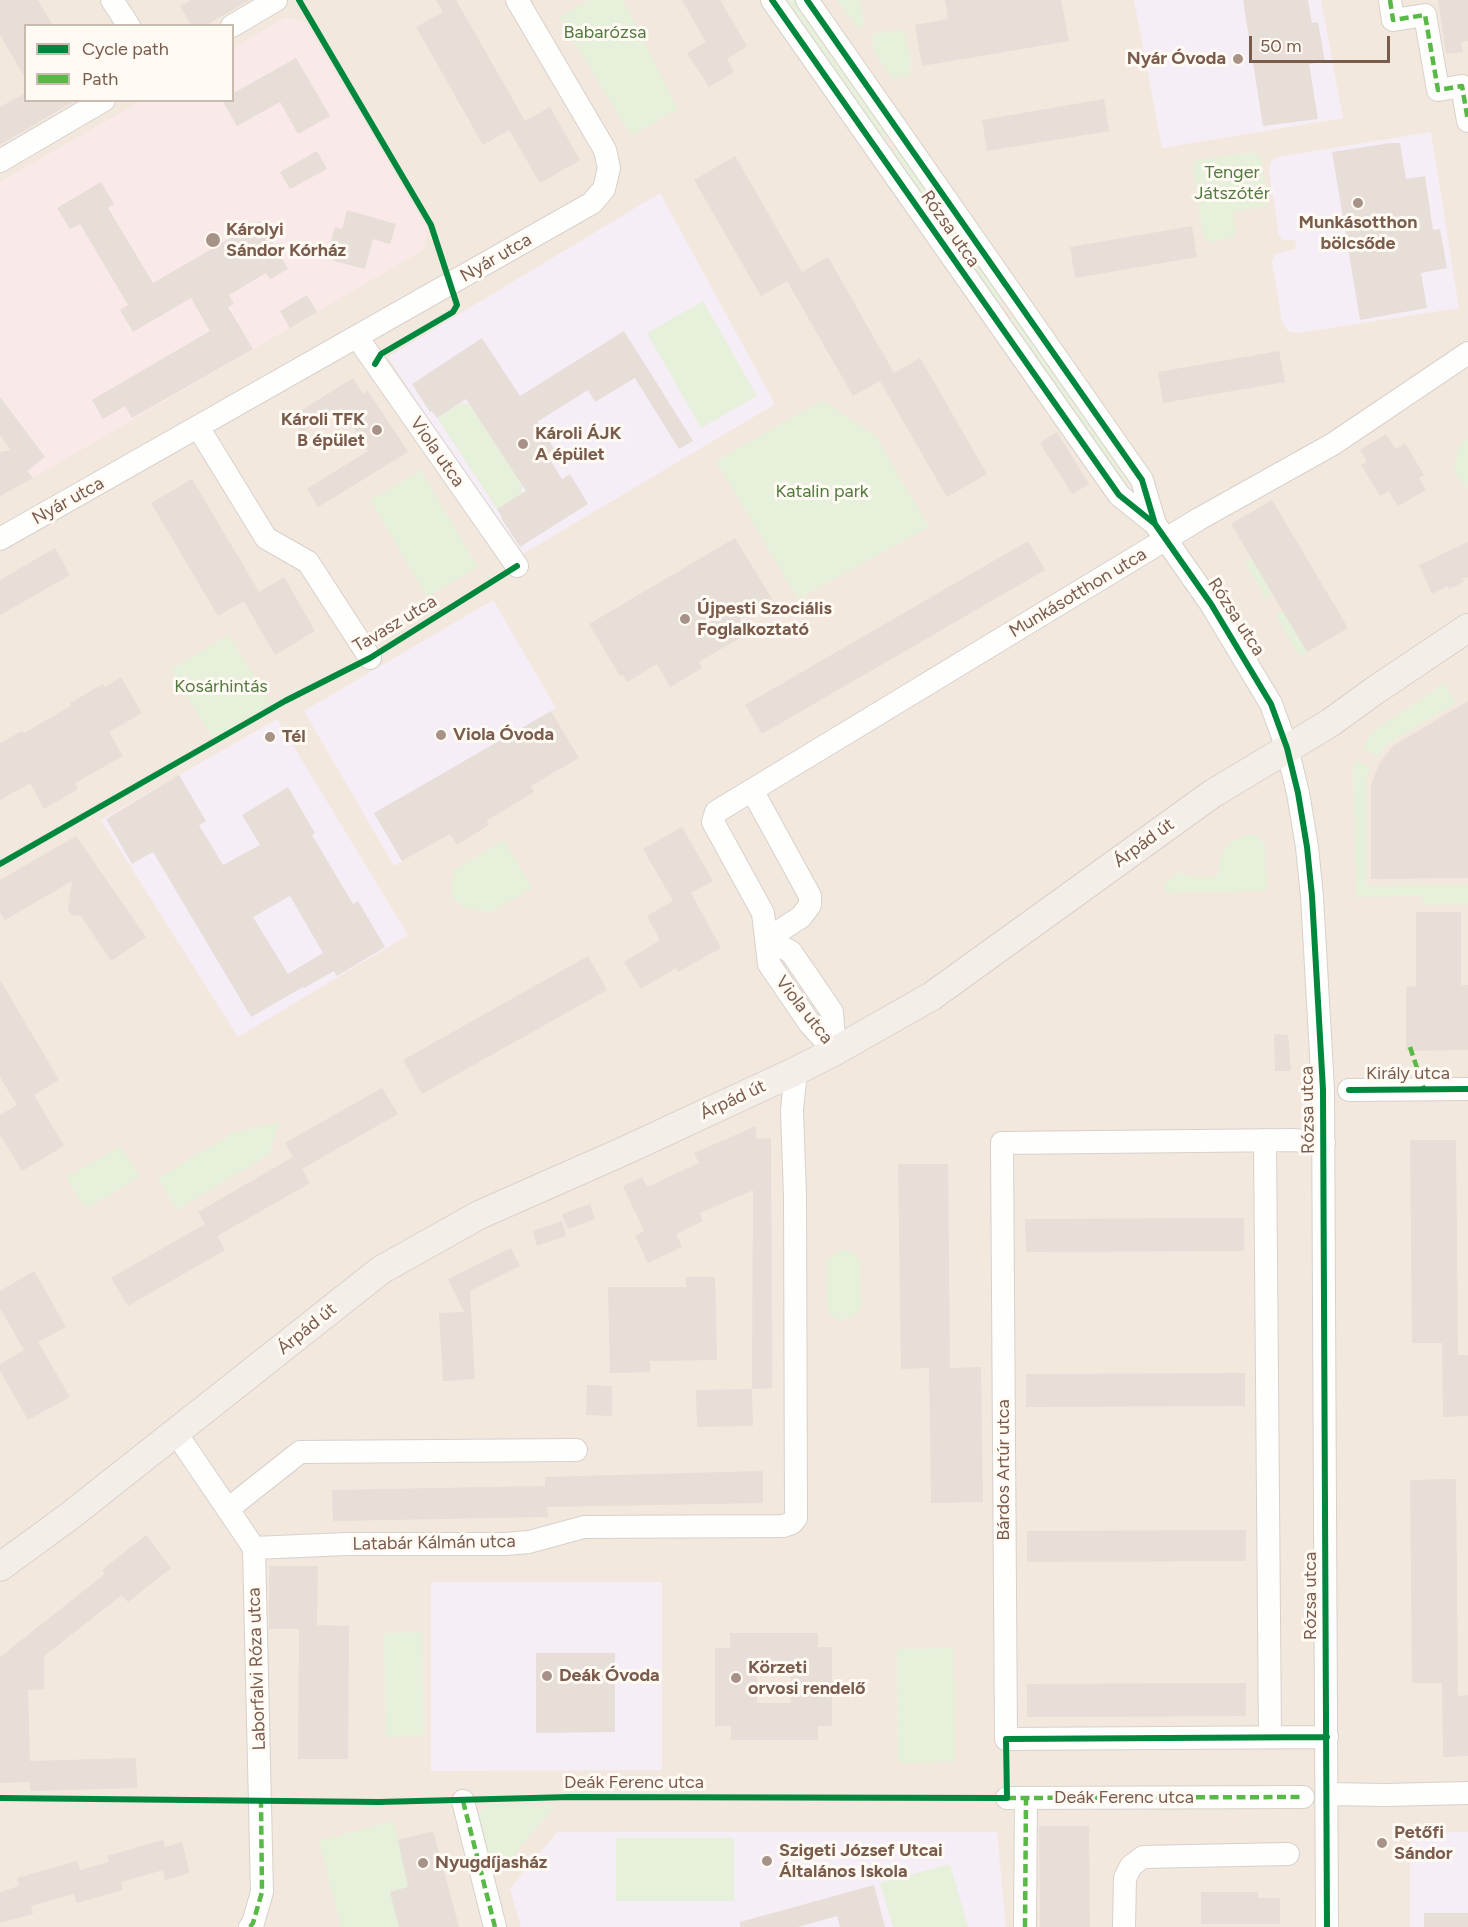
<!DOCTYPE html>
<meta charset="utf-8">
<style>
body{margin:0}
#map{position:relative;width:1468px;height:1927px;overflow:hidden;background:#f9f5f0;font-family:Figtree,sans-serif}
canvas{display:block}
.legend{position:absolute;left:24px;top:24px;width:210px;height:78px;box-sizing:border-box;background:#fffaf3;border:2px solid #cabbb1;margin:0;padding:8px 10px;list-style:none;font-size:18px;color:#7a5c4d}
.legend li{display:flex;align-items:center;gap:12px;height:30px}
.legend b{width:30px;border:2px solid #cabbb1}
.scale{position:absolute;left:1249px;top:36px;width:141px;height:27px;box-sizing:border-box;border:3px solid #7a5c4d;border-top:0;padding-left:8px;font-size:18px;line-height:21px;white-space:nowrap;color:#7a5c4d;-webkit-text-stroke:4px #fffaf3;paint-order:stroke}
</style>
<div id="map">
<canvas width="1468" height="1927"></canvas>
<ul class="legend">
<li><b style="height:8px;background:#00873e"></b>Cycle path</li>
<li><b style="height:8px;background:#58b947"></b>Path</li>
</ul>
<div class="scale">50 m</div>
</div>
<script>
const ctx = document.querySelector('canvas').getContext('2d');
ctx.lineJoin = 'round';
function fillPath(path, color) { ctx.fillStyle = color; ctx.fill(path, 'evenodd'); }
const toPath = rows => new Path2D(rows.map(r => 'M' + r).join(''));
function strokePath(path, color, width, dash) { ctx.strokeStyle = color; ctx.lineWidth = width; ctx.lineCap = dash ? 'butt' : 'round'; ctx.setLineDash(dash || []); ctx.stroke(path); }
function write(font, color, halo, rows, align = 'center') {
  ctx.font = font + ' Figtree,sans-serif'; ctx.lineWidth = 6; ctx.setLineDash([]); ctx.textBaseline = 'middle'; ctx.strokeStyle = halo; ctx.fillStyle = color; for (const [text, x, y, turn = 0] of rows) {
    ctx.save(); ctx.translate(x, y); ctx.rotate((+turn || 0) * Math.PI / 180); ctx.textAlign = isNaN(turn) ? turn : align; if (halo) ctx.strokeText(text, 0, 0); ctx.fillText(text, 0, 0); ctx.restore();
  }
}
fillPath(toPath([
 [0,0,1468,0,1468,1927,0,1927],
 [26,26,232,26,232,100,26,100]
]), '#f2e8de');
fillPath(toPath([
 [1134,0,1321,0,1343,118,1162,148],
 [1431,132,1459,308,1298,333,1288,331,1282,322,1272,262,1275,254,1296,249,1295,240,1283,240,1279,236,1269,171,1271,162,1278,157],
 [660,193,775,404,518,557,388,357],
 [493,600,556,708,551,711,579,758,394,866,304,711],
 [277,719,408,935,238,1037,101,820],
 [431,1582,662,1582,662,1770,431,1771],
 [557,1832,997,1832,1006,1927,521,1927,510,1889],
 [1410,1832,1468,1832,1468,1927,1410,1927]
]), '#f6eef6');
fillPath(toPath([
 [286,17,306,22,428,230,423,250,33,478,0,435,0,182,141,101,232,100,233,48]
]), '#fae9e9');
fillPath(toPath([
 [589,0,623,0,678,109,631,136,559,17],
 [784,0,794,0,889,135,882,140],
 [837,0,860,0,864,25,858,29],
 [904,30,911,62,910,76,892,79,874,52,872,34],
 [898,149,1002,297,995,302,892,154],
 [1254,152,1261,157,1268,200,1266,206,1233,212,1236,231,1234,237,1210,242,1207,241,1203,236,1193,167,1194,161],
 [703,301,757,396,701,428,647,333],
 [1015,316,1130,480,1123,485,1008,320],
 [822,400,876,436,929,527,798,599,716,461],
 [461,403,469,404,523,486,521,490,522,494,497,509,437,418],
 [1468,438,1468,488,1460,482,1454,469,1459,446],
 [421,470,478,567,427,597,370,500],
 [1251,558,1273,595,1266,599,1244,562],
 [1283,611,1307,652,1300,657,1276,616],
 [229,635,271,704,213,739,171,669],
 [1444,683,1456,703,1386,745,1378,757,1363,748,1371,733],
 [1356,760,1371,768,1366,777,1366,886,1468,885,1468,904,1422,905,1422,896,1356,897,1353,767],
 [1251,834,1258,836,1265,845,1267,888,1264,891,1165,893,1164,885,1178,872,1196,878,1214,877,1218,874,1220,858,1225,848,1233,840],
 [504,840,532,888,490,913,465,907,456,902,452,895,451,887,454,870],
 [279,1122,270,1154,177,1210,158,1178,233,1133],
 [121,1146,140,1177,85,1209,66,1177],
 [845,1249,854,1252,860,1261,861,1307,854,1316,841,1320,833,1317,827,1309,826,1262,836,1252],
 [422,1632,424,1736,386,1737,384,1633],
 [954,1648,955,1762,898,1763,897,1649],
 [551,1804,553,1809,498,1874,495,1876,489,1875,477,1814,484,1807,489,1806],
 [393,1821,398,1840,433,1831,459,1927,341,1927,319,1841],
 [616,1838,734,1838,734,1901,616,1901],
 [950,1864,968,1927,893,1927,880,1883]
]), '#e7f0db');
fillPath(toPath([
 [0,0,38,0,53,26,26,26,26,79,0,35],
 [191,0,249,0,205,26,192,26,180,6],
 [436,0,456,0,525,121,550,107,580,160,540,183,509,130,483,145,416,27,443,12],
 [682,0,720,0,747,46,727,59,734,72,709,87,687,53,706,42],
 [945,0,1061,0,1069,41,922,66,915,25,948,19],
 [1243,0,1308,0,1312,23,1318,22,1325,62,1309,64,1318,119,1263,126],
 [1438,0,1468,0,1468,41,1461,42,1463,52,1446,54],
 [296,58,330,116,298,134,280,102,237,126,222,100,232,100,232,94],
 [26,93,26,100,76,100,0,145,0,107],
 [1104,99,1109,131,987,151,982,120],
 [1391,143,1400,143,1406,179,1425,176,1433,230,1440,229,1447,268,1421,273,1427,308,1360,320,1332,152],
 [317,151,327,169,290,189,280,172],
 [735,156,802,272,828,257,894,373,920,358,987,474,947,497,880,381,853,396,787,281,761,296,694,180],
 [101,182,114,204,108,208,153,283,260,221,288,269,270,279,266,273,229,295,234,304,228,307,253,349,132,418,125,406,103,419,92,400,210,331,191,298,133,332,120,310,128,305,80,224,70,229,57,208],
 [347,210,396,224,390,244,373,239,365,269,334,261,337,250,329,248,335,227,342,229],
 [1192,226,1197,257,1075,278,1070,247],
 [307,295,317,312,290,328,280,311],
 [624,331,693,441,679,449,635,378,595,402,588,390,537,422,555,450,547,455,562,479,570,474,588,504,520,547,501,518,502,517,497,509,526,491,466,399,437,418,432,411,430,412,412,384,482,338,520,396],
 [1279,351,1285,382,1163,403,1158,372],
 [353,378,363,394,368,391,408,452,318,507,307,489,368,451,341,408,301,433,291,417],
 [0,397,45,457,27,471,33,478,0,496,0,452,11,450,0,435],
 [1057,432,1089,484,1072,494,1040,443],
 [1386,434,1396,449,1405,443,1424,475,1419,478,1426,490,1398,506,1389,491,1380,496,1361,465,1367,462,1360,450],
 [192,479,259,592,284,577,315,631,275,655,244,601,218,616,151,503],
 [1272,500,1348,628,1307,652,1231,524],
 [735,538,772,599,740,618,748,633,699,662,702,668,670,687,657,664,627,682,623,675,620,676,589,624],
 [1028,541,1045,570,762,734,745,705],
 [1468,542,1468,577,1462,579,1464,582,1449,589,1448,586,1432,594,1419,565],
 [55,548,70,575,0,615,0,580],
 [121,677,142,713,109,732,123,756,75,783,78,789,44,809,30,783,0,800,0,743,22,731,24,733,71,706,70,703,103,684,105,687],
 [1468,701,1468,878,1371,879,1371,785,1379,764,1393,746],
 [551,711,579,758,531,786,534,792,486,821,489,825,457,845,450,834,402,861,374,813],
 [179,775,206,821,199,825,223,865,260,845,242,815,288,787,315,833,312,835,353,904,358,901,385,947,337,976,334,971,304,988,303,987,251,1017,153,852,132,864,106,819],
 [290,896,323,953,288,974,253,917],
 [682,827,713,881,691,893,721,948,678,972,676,968,641,989,624,962,660,940,647,916,673,901,643,849],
 [76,836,146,937,111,961,81,916,72,915,68,909,72,881,5,920,0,913,0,880],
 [1416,912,1461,912,1461,985,1468,985,1468,1050,1406,1051,1406,987,1416,986],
 [588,956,607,990,422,1094,403,1060],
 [0,980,59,1080,34,1095,64,1146,22,1171,0,1134,0,1115,17,1105,0,1077],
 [1274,1034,1288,1035,1291,1071,1275,1071],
 [382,1088,398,1114,302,1169,310,1183,217,1236,225,1250,128,1306,111,1278,205,1224,198,1212,293,1157,285,1143],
 [756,1126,756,1139,771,1138,772,1388,752,1389,753,1190,700,1213,703,1221,676,1234,682,1247,648,1263,635,1236,644,1231,623,1186,642,1177,647,1187,699,1163,694,1153],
 [1410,1140,1456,1140,1458,1355,1468,1355,1468,1416,1443,1417,1442,1343,1412,1343],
 [898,1164,948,1164,950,1368,981,1367,983,1502,931,1503,929,1368,901,1369],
 [590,1204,595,1219,568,1229,562,1214],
 [1219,1218,1244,1218,1244,1251,1026,1252,1025,1219],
 [562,1221,566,1236,537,1246,533,1231],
 [511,1248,520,1266,470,1291,475,1379,443,1381,439,1313,464,1312,448,1279],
 [34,1271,66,1327,38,1342,70,1397,28,1420,0,1371,0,1364,24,1350,0,1308,0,1291],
 [686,1277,715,1277,717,1360,650,1361,650,1372,610,1373,608,1287,686,1287],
 [1245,1373,1245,1406,1026,1407,1026,1374],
 [587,1385,612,1386,612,1416,586,1415],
 [752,1389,753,1426,697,1427,696,1390],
 [763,1471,763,1503,547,1507,548,1517,333,1521,332,1490,545,1486,545,1477],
 [1456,1479,1458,1696,1468,1695,1468,1756,1443,1757,1442,1683,1412,1683,1410,1480],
 [1246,1530,1246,1561,1027,1562,1027,1531],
 [146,1535,171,1568,128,1602,122,1595,44,1656,44,1689,28,1690,30,1761,136,1758,137,1788,30,1791,30,1782,0,1783,0,1657,105,1574,102,1570],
 [269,1566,318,1566,317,1625,349,1626,348,1759,298,1759,299,1629,269,1629],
 [730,1633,818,1633,818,1647,832,1647,832,1726,818,1726,818,1740,731,1740,731,1726,715,1726,715,1648,730,1648],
 [757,1670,791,1670,791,1703,757,1703],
 [536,1653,615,1653,615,1732,536,1733],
 [1246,1683,1246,1716,1027,1717,1027,1684],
 [1039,1826,1089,1826,1090,1927,1040,1927],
 [433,1831,459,1927,399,1927,390,1892,408,1887,398,1840],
 [163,1840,165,1847,182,1842,190,1873,165,1880,163,1870,121,1882,123,1890,77,1903,74,1894,31,1906,33,1914,0,1923,0,1892,19,1886,17,1878,77,1861,80,1870,109,1862,107,1856],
 [874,1885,885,1927,840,1927,837,1916,798,1927,740,1927,740,1922],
 [1201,1892,1258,1892,1258,1898,1280,1898,1280,1924,1201,1924],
 [1424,1913,1468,1913,1468,1927,1424,1927]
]), '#e6ded7');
const minor = toPath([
 [112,0,129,26],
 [772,0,1119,495,1155,524,1211,604,1271,704,1287,748,1298,793,1307,847,1312,896,1323,1090,1327,1927],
 [807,0,1142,480,1155,524],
 [1390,0,1393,20,1425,15,1438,90,1462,86,1468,121],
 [232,26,276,0],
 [0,161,104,100],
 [357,337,517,566],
 [198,427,266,538,308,562,370,658],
 [0,539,592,203,604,189,609,168,605,150,517,0],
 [752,790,810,896,810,905,801,917,767,939],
 [767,939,791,952,832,1012,835,1051],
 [835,1051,810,1024,769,964,763,913,713,822,716,812,1199,519,1333,444,1468,353],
 [1349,1090,1468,1089],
 [1265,1140,1270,1737],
 [1324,1143,1293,1140,1002,1143,1006,1739,1327,1737],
 [176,1433,254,1548,262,1892,253,1923,250,1927],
 [228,1509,300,1452,576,1450],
 [254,1548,346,1544,506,1544,529,1542,584,1527,783,1526,792,1523,796,1518,795,1196,792,1110,796,1071],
 [1327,1794,1386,1795,1468,1793],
 [1007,1798,1303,1797],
 [463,1801,495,1927],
 [1025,1927,1026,1798],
 [1124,1927,1125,1878,1131,1866,1143,1857,1288,1854]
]);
const major = toPath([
 [0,1567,71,1515,381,1270,479,1215,624,1151,796,1071,835,1051,932,996,1212,794,1330,723,1374,691,1468,628]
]);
strokePath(minor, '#d7d1cb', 24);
strokePath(major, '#dad1cc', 30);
strokePath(minor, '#fefefd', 22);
strokePath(major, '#f3eee8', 28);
strokePath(toPath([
 [1390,0,1393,20,1425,15,1438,90,1462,86,1468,121],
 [1410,1047,1424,1089],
 [1007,1798,1303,1797],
 [463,1801,495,1927],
 [250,1927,253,1923,262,1892,261,1801],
 [1025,1927,1026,1798]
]), '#58b947', 4.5, [9, 4.5]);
strokePath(toPath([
 [299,0,431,225,457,305,453,312,381,354,375,364],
 [772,0,1119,495,1155,524,1211,604,1271,704,1287,748,1298,793,1307,847,1312,896,1323,1090,1327,1927],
 [807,0,1142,480,1155,524],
 [0,864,285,701,370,658,517,566],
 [1349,1090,1468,1089],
 [0,1798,379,1802,570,1797,1007,1798,1006,1739,1327,1737]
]), '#00873e', 6);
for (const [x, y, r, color] of [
 [1238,59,6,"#a69286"],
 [1358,203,6,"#a69286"],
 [213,240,8,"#a69286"],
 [377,430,6,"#a69286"],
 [523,444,6,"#a69286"],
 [685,619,6,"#a69286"],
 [441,735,6,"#a69286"],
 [270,737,6,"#a69286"],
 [547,1676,6,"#a69286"],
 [736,1678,6,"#a69286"],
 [1382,1843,6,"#a69286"],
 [767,1861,6,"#a69286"],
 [423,1863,6,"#a69286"]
]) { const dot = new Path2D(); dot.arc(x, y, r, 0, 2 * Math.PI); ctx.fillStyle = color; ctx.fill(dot); strokePath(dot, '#fffaf3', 2); }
write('18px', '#537a41', '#fffaf3', [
 ["Babarózsa",605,33],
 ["Tenger",1232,173],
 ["Játszótér",1232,194],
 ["Katalin park",822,492],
 ["Kosárhintás",221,687]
]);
write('bold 18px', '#7a5c4d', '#fffaf3', [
 ["Nyár Óvoda",1226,59,"right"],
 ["Munkásotthon",1358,223,"center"],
 ["bölcsőde",1358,244,"center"],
 ["Károlyi",226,230],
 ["Sándor Kórház",226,251],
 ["Károli TFK",365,420,"right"],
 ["B épület",365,441,"right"],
 ["Károli ÁJK",535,434],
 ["A épület",535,455],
 ["Újpesti Szociális",697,609],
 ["Foglalkoztató",697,630],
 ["Viola Óvoda",453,735],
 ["Tél",282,737],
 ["Körzeti",748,1668],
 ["orvosi rendelő",748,1689],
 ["Deák Óvoda",559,1676],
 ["Petőfi",1394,1833],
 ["Sándor",1394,1854],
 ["Szigeti József Utcai",779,1851],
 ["Általános Iskola",779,1872],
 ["Nyugdíjasház",435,1863]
], 'left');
write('18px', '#7a5c4d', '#fffaf3', [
 ["Rózsa utca",950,229,55],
 ["Nyár utca",496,258,-30],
 ["Viola utca",437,452,55],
 ["Nyár utca",68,501,-29],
 ["Munkásotthon utca",1078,593,-31],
 ["Rózsa utca",1236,617,57],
 ["Tavasz utca",395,624,-31],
 ["Árpád út",1144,843,-36],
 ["Viola utca",804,1010,52],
 ["Király utca",1408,1074],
 ["Árpád út",733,1100,-25],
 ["Rózsa utca",1308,1110,-91],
 ["Árpád út",307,1329,-39],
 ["Bárdos Artúr utca",1004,1470,-90],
 ["Latabár Kálmán utca",434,1543,-1],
 ["Rózsa utca",1311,1596,-90],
 ["Laborfalvi Róza utca",257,1669,-92],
 ["Deák Ferenc utca",634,1783],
 ["Deák Ferenc utca",1124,1798]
]);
</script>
